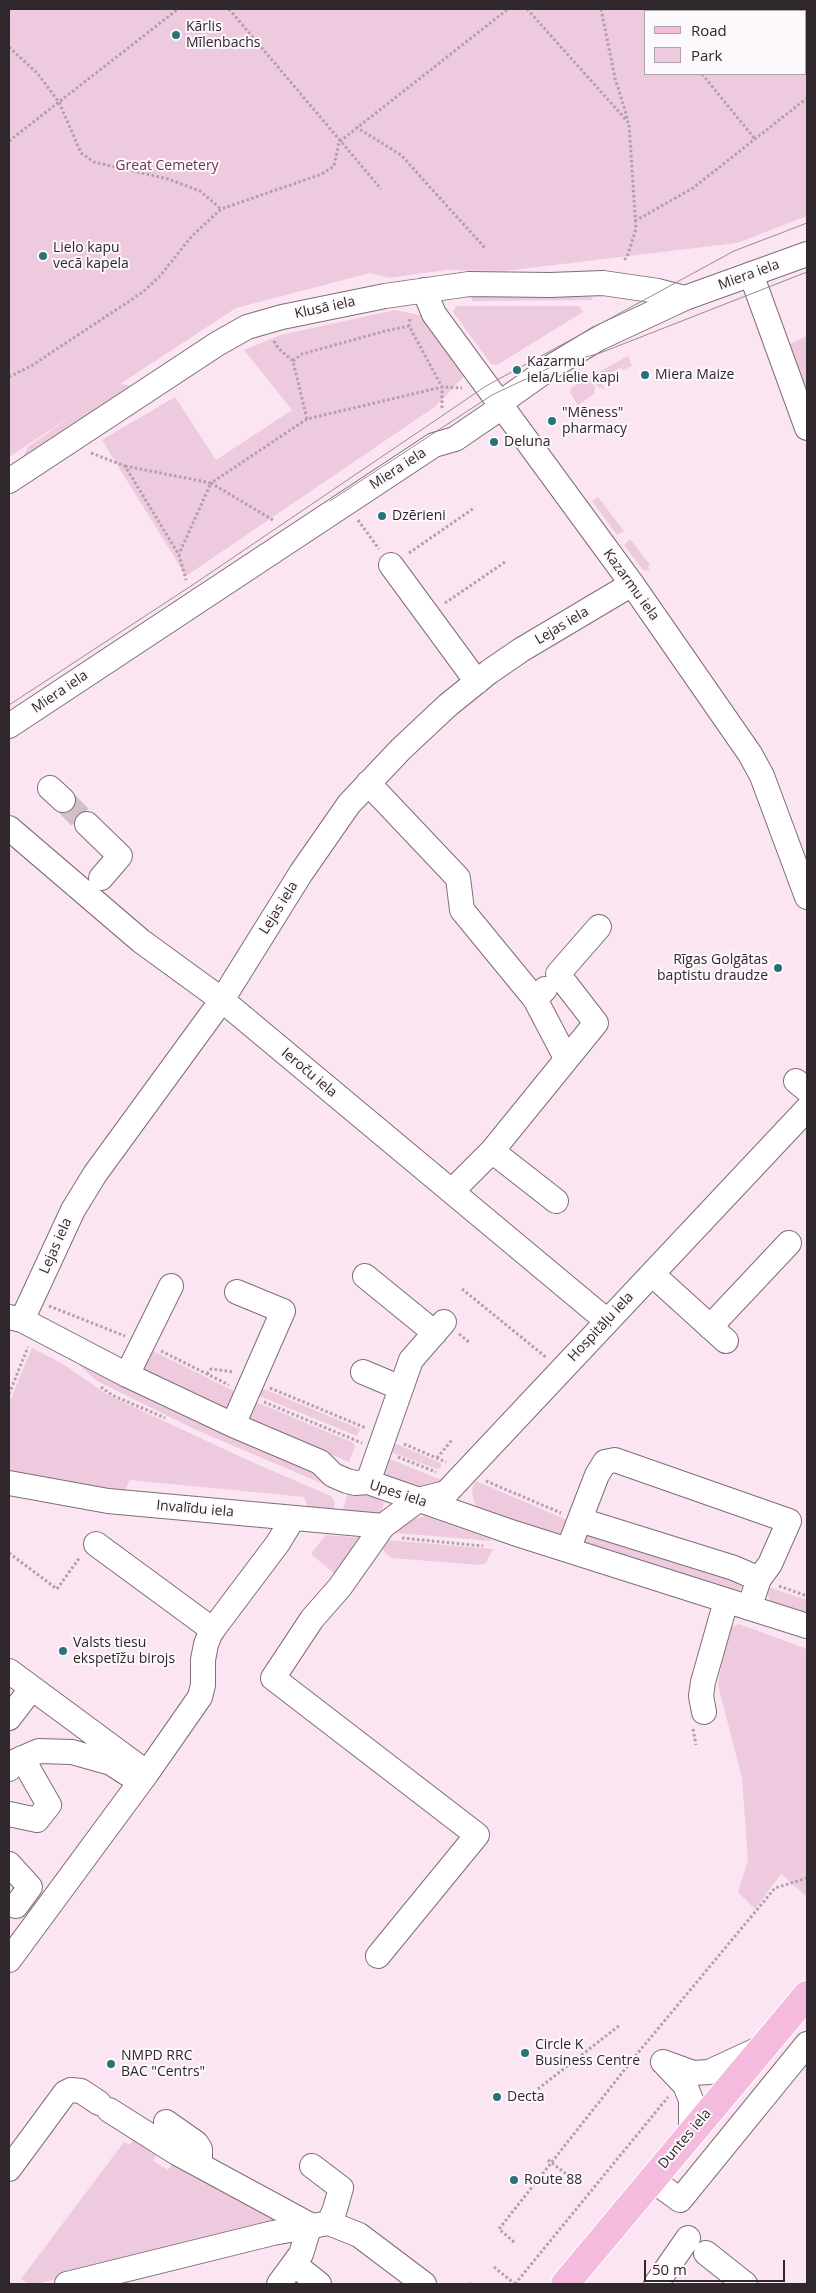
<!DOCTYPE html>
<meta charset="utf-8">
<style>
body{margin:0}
#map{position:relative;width:816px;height:2293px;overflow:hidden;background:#fbe5f2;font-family:"Open Sans",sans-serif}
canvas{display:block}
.frame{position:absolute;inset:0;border:10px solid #2f272b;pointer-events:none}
.legend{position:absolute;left:644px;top:10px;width:162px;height:65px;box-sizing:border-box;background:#fdf8fb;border:1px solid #aba4a8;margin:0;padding:6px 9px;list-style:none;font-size:15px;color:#2f272b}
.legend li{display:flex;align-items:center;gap:10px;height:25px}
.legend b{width:25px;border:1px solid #aba4a8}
.scale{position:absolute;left:644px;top:2260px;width:141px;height:22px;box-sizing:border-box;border:2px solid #2f272b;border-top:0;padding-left:6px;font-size:15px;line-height:18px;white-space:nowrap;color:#2f272b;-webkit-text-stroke:4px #fdf8fb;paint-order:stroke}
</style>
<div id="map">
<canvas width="816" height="2293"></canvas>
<div class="frame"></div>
<ul class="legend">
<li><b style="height:6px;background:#f4bbdf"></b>Road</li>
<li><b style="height:14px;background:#edcade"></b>Park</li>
</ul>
<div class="scale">50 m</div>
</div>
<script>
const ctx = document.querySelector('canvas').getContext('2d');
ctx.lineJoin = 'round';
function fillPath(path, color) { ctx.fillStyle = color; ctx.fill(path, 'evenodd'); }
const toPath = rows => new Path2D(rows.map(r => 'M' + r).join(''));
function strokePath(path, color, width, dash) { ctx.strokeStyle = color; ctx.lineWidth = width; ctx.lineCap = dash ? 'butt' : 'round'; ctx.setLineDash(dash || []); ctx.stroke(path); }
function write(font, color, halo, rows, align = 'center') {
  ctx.font = font + ' "Open Sans",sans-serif'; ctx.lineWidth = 4; ctx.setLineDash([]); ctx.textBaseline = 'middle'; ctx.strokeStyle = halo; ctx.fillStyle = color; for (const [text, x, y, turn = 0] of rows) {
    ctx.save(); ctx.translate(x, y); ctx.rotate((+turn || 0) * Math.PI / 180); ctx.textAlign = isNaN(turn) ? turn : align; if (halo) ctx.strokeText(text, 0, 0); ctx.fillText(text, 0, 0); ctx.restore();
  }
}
fillPath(toPath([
 [9,9,807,9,807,216,737,243,504,271,446,270,389,278,370,273,236,308,120,384,133,386,19,465,28,447,76,413,9,457],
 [645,11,805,11,805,74,645,74],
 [472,297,592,297,592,300,472,301],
 [456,306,579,306,583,312,497,365,491,364,453,312],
 [395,310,424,316,466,374,436,406,186,576,102,440,175,397,216,460,292,410,244,350,281,335],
 [807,336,807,401,787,345],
 [628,356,632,366,623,370,621,368,614,371,611,374,612,376,601,382,605,390,597,386,591,376],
 [588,377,595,387,594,394,578,405,570,392,571,388],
 [598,497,624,531,617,535,592,501],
 [630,539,650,565,648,567,651,571,643,570,624,545],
 [32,1348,63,1364,108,1395,254,1463,331,1496,335,1503,333,1512,309,1510,304,1497,130,1480,122,1495,9,1474,9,1403],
 [147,1348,240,1394,231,1412,138,1367],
 [80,1363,180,1413,343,1484,335,1489,194,1429,97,1381,79,1365],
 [259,1387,360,1429,357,1436,257,1395],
 [251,1400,354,1443,355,1446,349,1462,243,1418],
 [394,1443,441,1463,441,1468,437,1469,391,1452],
 [385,1457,444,1481,424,1490,381,1475],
 [476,1481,567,1520,563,1530,558,1535,551,1536,478,1509,473,1499,472,1488],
 [350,1487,382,1500,384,1504,380,1515,342,1512],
 [425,1516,490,1539,492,1541,396,1533,409,1520],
 [588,1534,740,1581,742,1585,740,1590,734,1592,588,1547,585,1541,585,1536],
 [326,1535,364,1538,335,1574,312,1555,312,1552],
 [387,1540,493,1549,486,1563,479,1565,392,1558,385,1553,383,1548],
 [768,1587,807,1600,807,1613,770,1601,766,1591],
 [739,1624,807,1649,807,1897,781,1874,755,1909,738,1892,748,1860,742,1778,718,1685,727,1633,732,1627],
 [135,2136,159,2149,153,2161,168,2170,177,2157,272,2214,272,2223,37,2284,28,2284,21,2279,124,2142,130,2145]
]), '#edcade');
strokePath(toPath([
 [63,800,87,824]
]), '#d2bfca', 24, [24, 12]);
const minor = toPath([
 [751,274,807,428],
 [424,290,434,314,632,584,750,754,762,776,807,897],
 [9,481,217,344,247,327,282,317,385,296,469,284,550,285,603,283,658,291,685,298],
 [391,565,477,682],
 [9,726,434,445,455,439,493,413,510,396,551,367,599,338,685,298,807,254],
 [368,783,458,878,462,910,535,999],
 [50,788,63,800],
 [87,824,120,856,101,878],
 [9,828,141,941,222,1000,607,1321],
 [545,989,535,999,566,1058],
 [796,1081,807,1090],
 [492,1151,556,1201],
 [452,1191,492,1151,596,1023,558,974,599,927],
 [652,1274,726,1341],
 [365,1276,435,1333],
 [9,1317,22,1320,127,1375,233,1425,320,1462,333,1475,347,1481,355,1483,368,1482,514,1533,807,1626],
 [22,1320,73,1210,95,1174,222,1000,301,873,349,804,401,749,448,705,489,672,521,650,632,584],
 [710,1327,789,1243],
 [363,1372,401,1388],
 [127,1375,171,1286],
 [233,1425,283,1311,237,1292],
 [368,1482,411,1360,444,1322],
 [9,1483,108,1501,383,1526],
 [580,1520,734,1568,759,1579],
 [96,1544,213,1630],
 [568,1550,597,1475,605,1462,615,1460,789,1521,770,1564,759,1579,749,1608],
 [9,1671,147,1773],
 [704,1712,701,1696,703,1682,726,1601],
 [9,1718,32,1688],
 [9,1769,16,1761,39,1751,72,1752,111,1763,128,1774],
 [9,1814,37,1820,49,1805,22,1758],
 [9,1864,30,1887,16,1906],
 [378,1956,477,1835,273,1678,312,1619,340,1587,383,1526,418,1500,446,1493,807,1109],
 [9,1960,147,1773,200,1697,203,1685,203,1660,206,1644,211,1632,278,1543,293,1518],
 [663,2062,693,2073,709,2072,761,2048],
 [666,2065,685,2085,691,2100,691,2131],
 [109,2110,177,2153,310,2225,301,2254,279,2284],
 [166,2122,196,2143,200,2149,200,2165],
 [312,2166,341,2188,335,2209,329,2223],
 [9,2169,65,2093,71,2090,81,2091,99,2103],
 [651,2179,680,2200,807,2044],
 [706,2253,745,2284],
 [294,2264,319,2284],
 [67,2284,273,2233,329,2223,359,2235,424,2284],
 [656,2284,688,2238]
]);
const major = toPath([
 [565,2284,807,1995]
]);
strokePath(minor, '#7f6d77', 26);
strokePath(major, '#fff', 30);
strokePath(toPath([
 [229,9,381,189],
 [527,9,629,123,636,229,627,257,623,261],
 [601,9,615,78,628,120],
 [650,9,652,11],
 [9,47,37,73,59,102,81,153,94,162,168,179,200,191,221,209],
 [702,74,755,139],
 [356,127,401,155,485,248],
 [9,141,178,9],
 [635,221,693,188,807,98],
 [410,319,409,326,442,387,442,408],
 [274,341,278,348,293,361,307,419,442,387,462,388],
 [293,361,302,354,385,331,409,326],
 [9,377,31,366,143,292,160,276,191,237,221,209,322,174,334,166,339,142,508,9],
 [91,453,125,466,179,555,186,580],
 [125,466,211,483,179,554],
 [273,520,211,483,307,419],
 [358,520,379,549],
 [409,553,474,508],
 [445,603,505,562],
 [462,1289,547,1358],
 [49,1306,125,1336],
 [459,1334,469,1342],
 [161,1351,229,1385],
 [207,1374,211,1369,234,1372],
 [101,1387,112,1395,165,1418],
 [270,1388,366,1428],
 [9,1394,28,1347],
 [264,1402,362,1443],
 [404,1444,446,1462],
 [398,1457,436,1472],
 [437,1458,452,1440],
 [486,1481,561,1513],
 [402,1538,483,1546],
 [9,1553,57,1589,80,1557],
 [779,1586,807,1596],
 [693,1729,696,1745],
 [534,2092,620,2025],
 [548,2160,569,2176],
 [514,2242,499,2229,637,2054,775,1888,807,1878],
 [494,2267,515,2284],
 [469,2284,472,2284],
 [515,2284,668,2097]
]), '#b1a0aa', 3, [2.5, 2.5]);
strokePath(minor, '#fff', 24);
strokePath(major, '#f4bbdf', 28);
strokePath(toPath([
 [330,501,492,395,551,367,600,353,807,272],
 [9,705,194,584,486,386,734,251,807,223]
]), '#9a8a93', 1);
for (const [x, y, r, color] of [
 [176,35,5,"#287279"],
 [43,256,5,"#287279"],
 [517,370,5,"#287279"],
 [645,375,5,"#287279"],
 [552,421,5,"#287279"],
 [494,442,5,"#287279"],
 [382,516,5,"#287279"],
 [778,968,5,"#287279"],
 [63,1651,5,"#287279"],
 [525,2053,5,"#287279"],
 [111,2064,5,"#287279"],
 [497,2097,5,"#287279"],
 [514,2180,5,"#287279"]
]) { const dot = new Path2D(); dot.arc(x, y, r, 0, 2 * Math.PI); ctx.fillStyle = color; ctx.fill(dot); strokePath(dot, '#fdf8fb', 2); }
write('14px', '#2f272b', '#fdf8fb', [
 ["Kārlis",186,27],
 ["Mīlenbachs",186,43],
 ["Lielo kapu",53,248],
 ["vecā kapela",53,264],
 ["Kazarmu",527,362],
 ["iela/Lielie kapi",527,378],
 ["Miera Maize",655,375],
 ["\"Mēness\"",562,413],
 ["pharmacy",562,429],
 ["Deluna",504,442],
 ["Dzērieni",392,516],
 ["Rīgas Golgātas",768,960,"right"],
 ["baptistu draudze",768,976,"right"],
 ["Valsts tiesu",73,1643],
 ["ekspetīžu birojs",73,1659],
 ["Circle K",535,2045],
 ["Business Centre",535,2061],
 ["NMPD RRC",121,2056],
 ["BAC \"Centrs\"",121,2072],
 ["Decta",507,2097],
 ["Route 88",524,2180]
], 'left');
write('14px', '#72325c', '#fdf8fb', [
 ["Great Cemetery",167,166]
]);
write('14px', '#2f272b', '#fdf8fb', [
 ["Miera iela",749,275,-20],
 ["Klusā iela",325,308,-12],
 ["Miera iela",398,469,-33],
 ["Kazarmu iela",631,585,54],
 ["Lejas iela",562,626,-31],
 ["Miera iela",60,692,-34],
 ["Lejas iela",279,908,-58],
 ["Ieroču iela",309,1073,40],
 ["Lejas iela",56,1246,-66],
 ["Hospitāļu iela",601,1327,-47],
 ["Upes iela",398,1494,18],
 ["Invalīdu iela",195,1509,5],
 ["Duntes iela",685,2139,-50]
]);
</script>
